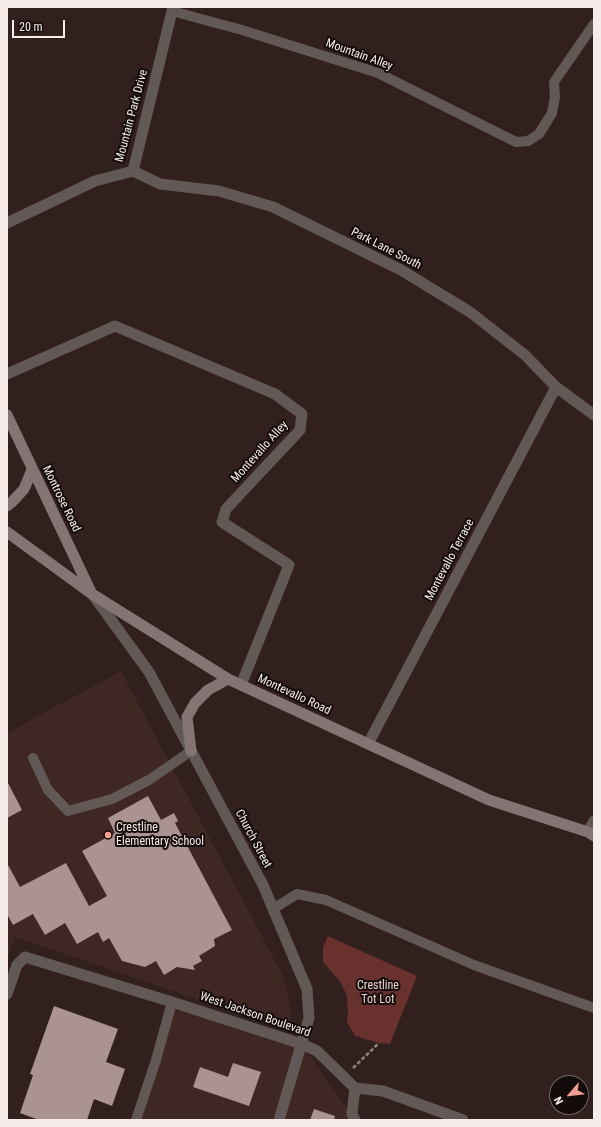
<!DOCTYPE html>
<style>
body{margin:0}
#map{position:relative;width:601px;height:1127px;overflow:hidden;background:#31201e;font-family:"Roboto Condensed",sans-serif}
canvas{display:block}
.frame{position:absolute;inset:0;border:8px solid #f8eceb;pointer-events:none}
.north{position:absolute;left:549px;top:1075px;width:40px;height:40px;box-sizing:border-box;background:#140c0b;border:1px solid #6f6665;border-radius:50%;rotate:242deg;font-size:11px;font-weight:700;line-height:16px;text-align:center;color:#f8eceb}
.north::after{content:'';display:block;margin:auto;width:14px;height:18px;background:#f59c94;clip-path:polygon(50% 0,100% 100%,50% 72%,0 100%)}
.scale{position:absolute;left:12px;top:20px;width:53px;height:18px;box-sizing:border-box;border:2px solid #f8eceb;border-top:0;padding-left:5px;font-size:12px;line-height:14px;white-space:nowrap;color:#f8eceb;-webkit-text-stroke:3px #140c0b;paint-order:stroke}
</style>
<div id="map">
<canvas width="601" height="1127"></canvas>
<div class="frame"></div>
<div class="north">N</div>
<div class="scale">20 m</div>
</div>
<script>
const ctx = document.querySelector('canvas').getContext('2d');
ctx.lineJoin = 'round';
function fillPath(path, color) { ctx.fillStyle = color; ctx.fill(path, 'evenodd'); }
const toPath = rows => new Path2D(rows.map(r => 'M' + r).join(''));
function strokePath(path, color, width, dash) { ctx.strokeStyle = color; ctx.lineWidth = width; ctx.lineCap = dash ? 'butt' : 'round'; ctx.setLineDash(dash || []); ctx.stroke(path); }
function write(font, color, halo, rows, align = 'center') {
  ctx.font = font + ' "Roboto Condensed",sans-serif'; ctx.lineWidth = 4; ctx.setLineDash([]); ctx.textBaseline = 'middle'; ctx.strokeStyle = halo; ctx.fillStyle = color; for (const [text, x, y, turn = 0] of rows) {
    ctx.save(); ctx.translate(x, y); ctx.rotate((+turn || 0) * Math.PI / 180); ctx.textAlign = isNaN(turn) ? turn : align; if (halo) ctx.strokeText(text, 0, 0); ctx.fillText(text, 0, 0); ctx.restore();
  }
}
fillPath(toPath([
 [121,671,283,976,290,1002,290,1026,239,1014,15,937,7,960,7,733],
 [172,1002,302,1044,355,1120,135,1120]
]), '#3f2724');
fillPath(toPath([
 [328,936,417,976,390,1044,379,1043,355,1036,347,1022,348,1012,347,996,341,983,323,962,323,947]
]), '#68312d');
fillPath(toPath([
 [7,781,22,810,7,818],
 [148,796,161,820,174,813,178,821,175,823,232,930,214,939,215,946,199,956,202,961,193,966,195,970,177,967,164,975,156,961,145,967,122,961,109,938,103,942,98,932,77,944,65,923,45,935,33,914,13,925,7,914,7,863,20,887,66,863,89,906,107,896,82,851,115,833,108,818],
 [54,1006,118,1029,106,1062,125,1069,112,1106,94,1099,87,1120,39,1120,20,1113,33,1075,30,1074],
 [233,1063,261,1072,249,1106,193,1087,200,1067,228,1077],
 [314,1109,335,1116,334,1120,310,1120]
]), '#aa9391');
strokePath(toPath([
 [353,1068,379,1043]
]), '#918281', 2.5, [4, 2]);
strokePath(toPath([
 [172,11,242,30,378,73,516,142,528,141,539,134,552,113,555,97,554,82,594,24],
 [33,758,48,790,68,811,112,799,149,780,191,751],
 [273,909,297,894,326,900,474,965,594,1008],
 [136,1120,156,1060,172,1002]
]), '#625957', 10);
strokePath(toPath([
 [133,171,160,184,219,191,273,207,401,270,470,312,525,355,556,387,594,415],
 [133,171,173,7],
 [7,223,95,181,133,171],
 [7,374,115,326,275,394,302,414,300,430,226,509,222,522,289,565,241,685],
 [368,744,556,387],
 [588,832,594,821],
 [7,994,17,965,25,957,172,1002,302,1044,317,1051,355,1088,383,1091,463,1120],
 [355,1088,352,1114,355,1120]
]), '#625957', 11);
strokePath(toPath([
 [93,595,149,672,263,885,307,989,309,1018,279,1120]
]), '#625957', 11);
strokePath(toPath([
 [7,415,91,592],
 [7,506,12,502,24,489,32,470],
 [7,532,92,594,228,679,489,800,588,832,594,836],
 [191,751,187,717,195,703,208,690,228,679]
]), '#847574', 11);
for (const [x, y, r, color] of [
 [108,835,4,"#f59c94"]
]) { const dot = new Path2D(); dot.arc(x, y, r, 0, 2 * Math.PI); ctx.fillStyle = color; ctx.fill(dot); strokePath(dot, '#140c0b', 1.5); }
write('12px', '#f8eceb', '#140c0b', [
 ["Mountain Alley",359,55,20],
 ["Mountain Park Drive",132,116,-75],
 ["Park Lane South",386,249,27],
 ["Montevallo Alley",260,452,-48],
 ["Montrose Road",61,499,64],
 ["Montevallo Terrace",450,560,-62],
 ["Montevallo Road",294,695,25],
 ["Church Street",253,839,62],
 ["West Jackson Boulevard",255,1015,19]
]);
write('12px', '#f8eceb', '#140c0b', [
 ["Crestline",116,828],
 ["Elementary School",116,842]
], 'left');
write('12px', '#eed3d0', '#140c0b', [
 ["Crestline",378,986],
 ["Tot Lot",378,1000]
]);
</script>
